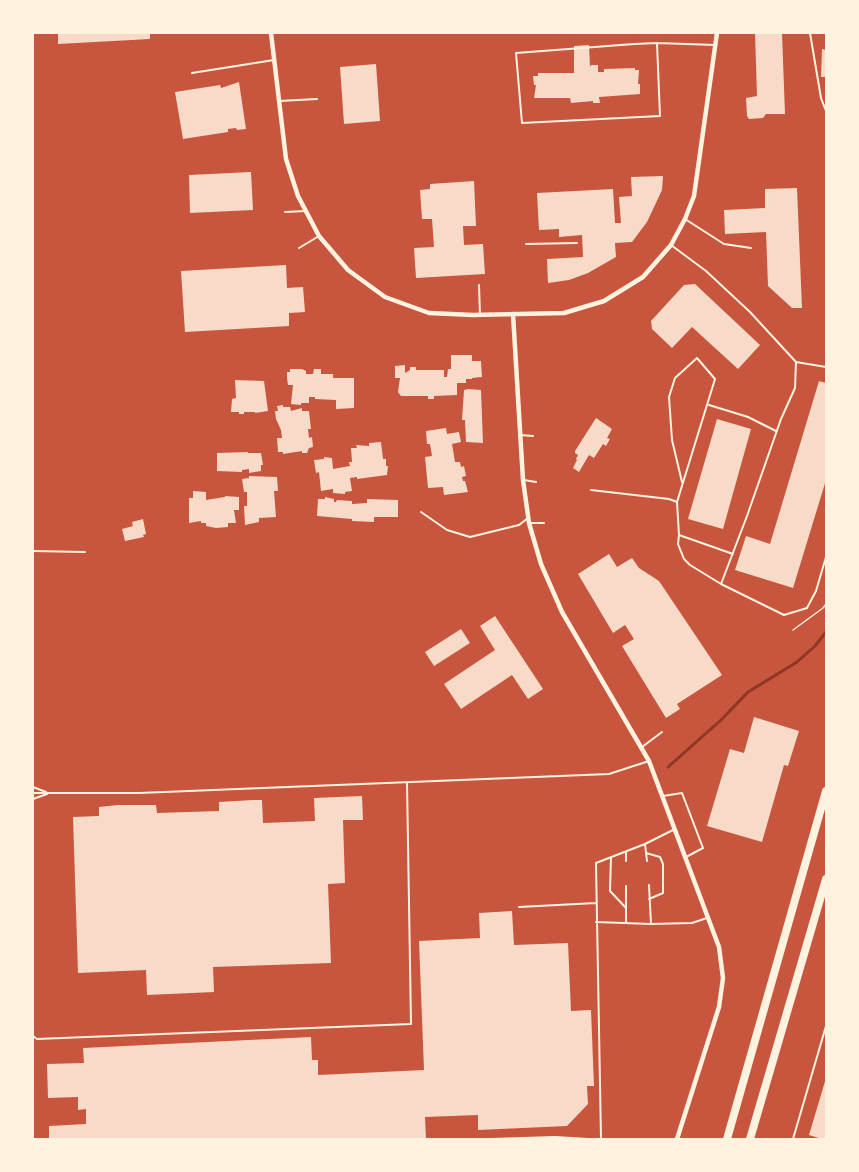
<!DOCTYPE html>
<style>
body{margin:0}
#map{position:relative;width:859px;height:1172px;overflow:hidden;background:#c8553d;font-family:"Public Sans",sans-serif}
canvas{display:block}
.frame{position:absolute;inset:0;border:34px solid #fff3e0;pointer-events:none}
</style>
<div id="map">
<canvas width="859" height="1172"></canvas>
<div class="frame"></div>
</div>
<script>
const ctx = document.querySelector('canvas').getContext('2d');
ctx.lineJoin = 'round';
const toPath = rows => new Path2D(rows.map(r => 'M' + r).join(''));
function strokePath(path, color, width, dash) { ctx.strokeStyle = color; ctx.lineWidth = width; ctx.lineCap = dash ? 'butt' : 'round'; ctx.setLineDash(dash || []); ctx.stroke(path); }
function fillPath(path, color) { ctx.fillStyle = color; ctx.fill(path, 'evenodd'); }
strokePath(toPath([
 [668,767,721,720,748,692,797,662,815,646,826,632]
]), '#8f3625', 3);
fillPath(toPath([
 [58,33,150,33,150,39,58,44],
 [755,33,782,33,785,114,766,114,763,118,749,119,747,116,746,98,757,96],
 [589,45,590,67,591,65,598,65,598,72,604,72,604,69,635,68,635,70,639,70,638,84,640,84,640,94,599,97,600,103,593,103,593,101,571,103,570,98,534,98,536,85,534,85,533,76,538,76,538,73,574,73,574,46],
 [822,49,826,50,826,77,821,77],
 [376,64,380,121,344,124,340,67],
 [239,82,246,129,237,130,236,128,228,129,228,132,183,139,175,92,220,85,221,88],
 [251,172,253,210,190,213,189,175],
 [663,176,662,190,647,222,632,242,615,243,616,257,588,273,569,280,548,283,547,259,583,257,582,235,559,237,559,229,539,230,537,193,613,189,615,223,621,223,619,197,632,196,631,177],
 [474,181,476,226,463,226,464,245,483,244,485,274,416,278,414,248,434,247,432,219,422,219,420,190,430,189,430,184],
 [797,188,802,308,792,308,768,286,766,232,725,234,724,210,765,208,765,189],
 [286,265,287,288,303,287,305,312,289,313,289,326,185,332,181,271],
 [695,284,760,345,738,369,692,327,672,348,652,329,651,321,684,285],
 [451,355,472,355,472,361,481,361,482,377,472,378,472,379,466,379,466,383,457,383,457,395,434,396,434,399,428,399,428,396,401,396,398,392,400,378,395,378,395,366,405,365,405,373,410,370,410,367,416,367,416,370,444,370,444,377,447,377,448,369,451,369],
 [290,369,302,369,306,371,306,374,313,374,314,369,321,369,321,374,333,374,333,378,354,378,354,408,336,409,336,400,315,399,315,397,309,397,309,403,301,403,301,405,291,404,293,385,288,385,287,378,287,372,290,372],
 [235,380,264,381,268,411,255,413,255,412,244,412,244,414,239,414,239,412,231,412,232,399,236,398],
 [819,381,826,383,826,480,793,588,735,570,746,536,770,544],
 [468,389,481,390,483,443,466,442,465,420,462,420,464,390],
 [283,405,283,407,290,407,291,411,302,408,302,411,309,411,311,429,308,429,309,438,312,437,313,447,309,448,307,453,302,453,302,451,283,454,283,452,278,452,277,438,282,438,281,430,276,419,275,411,278,411,277,406],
 [596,418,612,429,607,438,610,439,606,446,603,444,594,458,589,455,579,472,573,468,577,460,576,459,578,455,575,453,575,451],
 [717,419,751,429,723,529,688,519],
 [446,428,447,434,459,432,461,442,452,444,455,462,460,462,461,467,464,466,466,476,462,477,463,481,465,481,468,492,444,495,443,487,428,488,425,457,432,456,430,444,427,444,426,431],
 [381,442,383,459,386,459,386,466,388,466,387,475,357,479,357,477,350,478,352,491,345,492,345,494,333,493,333,489,321,491,319,472,316,473,314,460,324,459,324,457,332,458,333,469,350,466,349,462,352,462,351,448,357,448,356,445,369,446,369,443],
 [248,452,248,453,261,453,263,465,261,465,261,471,249,473,249,469,242,470,242,472,217,471,217,453],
 [249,476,277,477,278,491,274,491,276,517,259,518,259,522,245,525,244,506,247,506,247,492,244,492,242,479,249,478],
 [193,491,206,492,206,500,225,497,225,496,239,497,239,510,234,510,236,523,228,523,228,527,216,528,206,526,206,523,201,523,201,521,189,523,189,498,193,498],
 [325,497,334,499,334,502,336,502,337,500,352,501,352,504,367,503,367,499,398,500,398,517,374,517,374,522,352,521,352,519,317,516,318,499,325,499],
 [143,519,146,534,143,535,144,537,125,541,122,529,133,526,132,522],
 [609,554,617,567,632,558,639,568,659,581,722,675,677,704,680,709,666,718,622,646,634,639,625,625,613,633,578,574],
 [495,616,543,689,528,699,512,675,461,709,444,684,495,650,480,626],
 [461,629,470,643,434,666,425,652],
 [754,717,799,731,788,766,784,765,762,842,707,826,730,749,744,753],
 [362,796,363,820,343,820,345,883,328,884,331,963,213,967,214,992,147,995,146,970,78,973,73,817,99,816,99,807,118,805,156,805,157,813,219,811,219,802,253,800,262,800,263,823,315,821,314,798],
 [512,911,514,945,568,943,571,1011,591,1010,594,1086,587,1086,588,1104,567,1126,478,1130,478,1115,425,1117,426,1139,49,1139,49,1126,86,1124,86,1109,78,1110,78,1097,48,1098,47,1064,84,1063,83,1048,311,1037,312,1060,318,1060,318,1075,424,1070,419,941,480,938,479,913],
 [826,1078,826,1139,822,1139,809,1135]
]), '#f7dbc8');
strokePath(toPath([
 [793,630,823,608,826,604]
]), '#fff3e0', 1.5);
strokePath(toPath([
 [810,33,821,98,826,111],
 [657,43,660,116,522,123,516,53,634,44,657,43,715,45],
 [192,73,274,60],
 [279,101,317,99],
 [285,212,306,211],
 [685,219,724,244,751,248],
 [526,244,577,243],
 [671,245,706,271,750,312,796,362,826,367],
 [299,248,319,236],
 [479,285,480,315],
 [796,362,795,388,781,419,747,516,721,584,784,615,807,608,816,591,826,557],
 [709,405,748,417,776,431],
 [520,435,533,436],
 [524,480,536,482],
 [682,482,672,440,669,397,675,378,697,358,715,379,677,502,679,535,733,554],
 [591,490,669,499,677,502],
 [421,512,447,530,470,537,519,525,528,518],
 [529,523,544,523],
 [679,535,678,544,684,559,690,565,721,584],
 [33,551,85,552],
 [642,747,662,732],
 [33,787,46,792],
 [33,793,139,793,609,774,649,761],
 [663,796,682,793,703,848,686,857],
 [33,799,47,794],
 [645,844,647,861],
 [626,852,626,861],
 [646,853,660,857,663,864,663,893,649,899],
 [611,857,610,891,626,908],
 [649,885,651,924],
 [519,907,596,903],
 [596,922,651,924,692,923,707,918],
 [626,923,626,886],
 [33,1036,37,1039,411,1024,407,782],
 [491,1139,555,1137,588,1139],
 [601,1139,596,863,645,844,673,830],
 [793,1139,826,1026]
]), '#fff3e0', 2);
strokePath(toPath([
 [271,33,286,159,298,196,319,236,348,270,385,297,429,313,473,315,564,313,604,301,643,277,671,245,685,219,694,196,717,33],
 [513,314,523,480,529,523,541,564,562,612,649,761,719,947,723,978,719,1007,677,1139]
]), '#fff3e0', 4.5);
strokePath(toPath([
 [727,1139,826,791],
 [750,1139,826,879]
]), '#fff3e0', 8);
</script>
